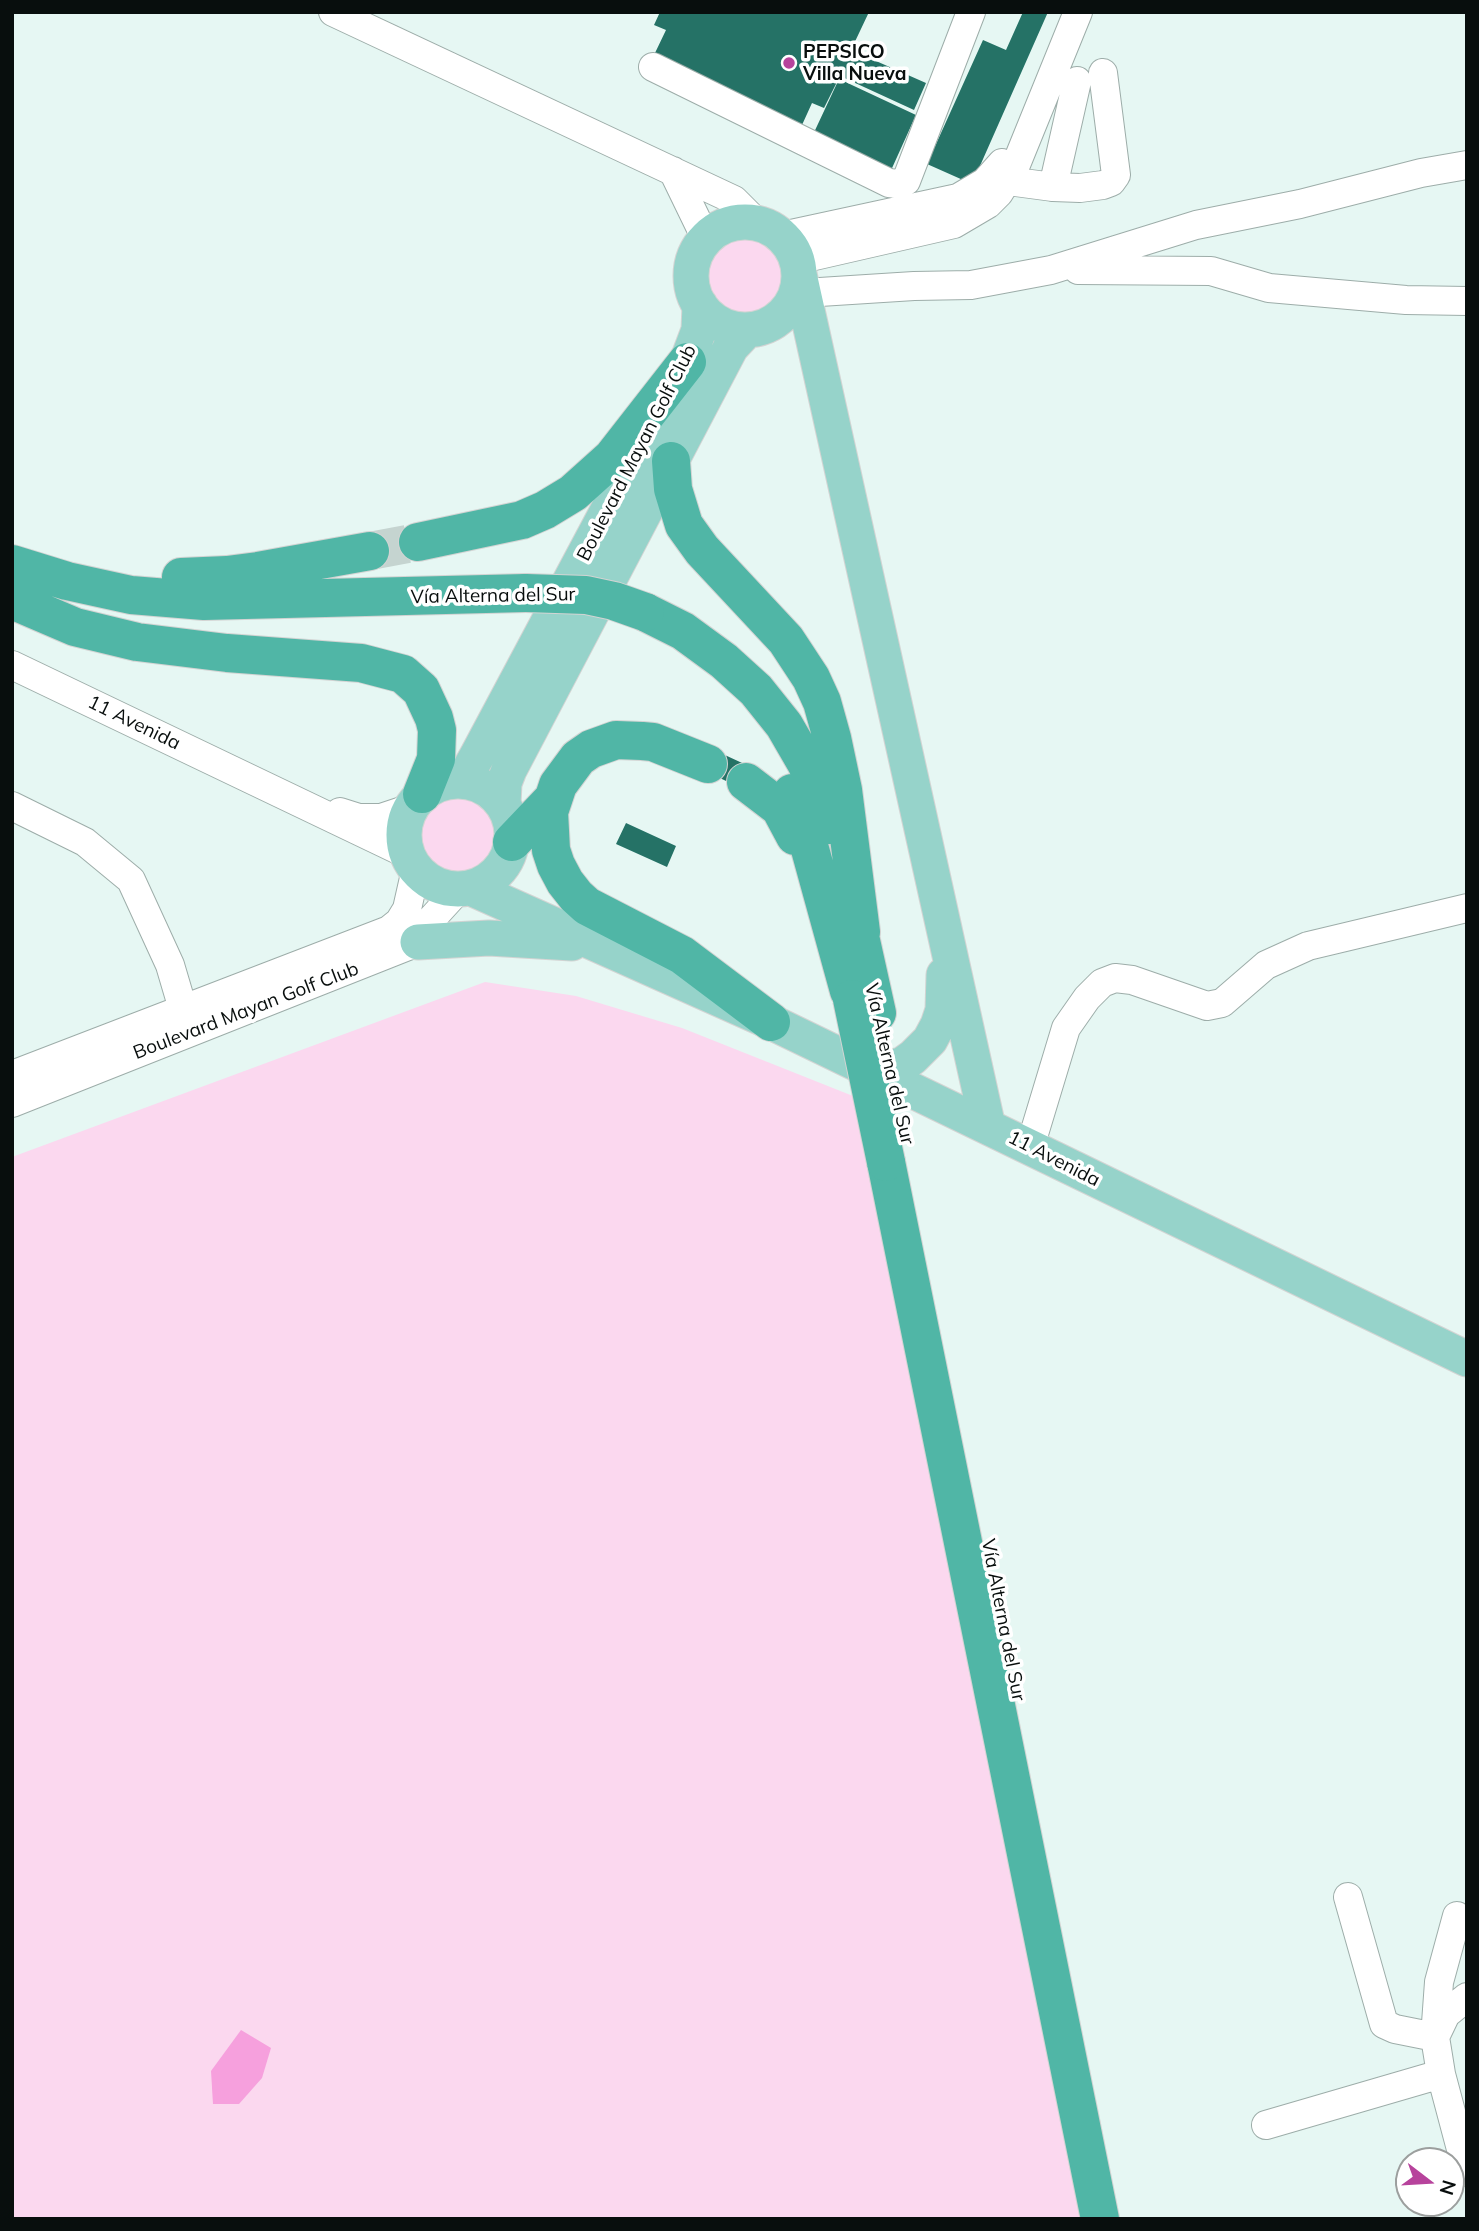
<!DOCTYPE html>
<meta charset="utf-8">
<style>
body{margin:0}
#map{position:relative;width:1479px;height:2231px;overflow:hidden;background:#e6f7f3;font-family:Mulish,sans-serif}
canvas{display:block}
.frame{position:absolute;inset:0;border:14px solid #080e0d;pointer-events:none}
.north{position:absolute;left:1395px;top:2147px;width:70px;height:70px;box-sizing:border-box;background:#fff;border:2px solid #9c9f9e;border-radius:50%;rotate:107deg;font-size:19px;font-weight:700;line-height:28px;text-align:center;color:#080e0d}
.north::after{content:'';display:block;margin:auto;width:24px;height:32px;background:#b7439c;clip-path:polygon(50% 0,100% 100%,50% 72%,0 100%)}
</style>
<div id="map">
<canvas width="1479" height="2231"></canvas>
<div class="frame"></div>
<div class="north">N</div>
</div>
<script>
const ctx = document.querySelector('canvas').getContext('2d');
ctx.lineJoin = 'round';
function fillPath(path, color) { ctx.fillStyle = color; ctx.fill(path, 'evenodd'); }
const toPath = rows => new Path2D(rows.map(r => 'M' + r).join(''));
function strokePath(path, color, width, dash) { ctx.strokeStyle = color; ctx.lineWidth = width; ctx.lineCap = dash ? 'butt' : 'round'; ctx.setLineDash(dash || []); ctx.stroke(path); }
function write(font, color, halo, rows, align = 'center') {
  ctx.font = font + ' Mulish,sans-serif'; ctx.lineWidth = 7; ctx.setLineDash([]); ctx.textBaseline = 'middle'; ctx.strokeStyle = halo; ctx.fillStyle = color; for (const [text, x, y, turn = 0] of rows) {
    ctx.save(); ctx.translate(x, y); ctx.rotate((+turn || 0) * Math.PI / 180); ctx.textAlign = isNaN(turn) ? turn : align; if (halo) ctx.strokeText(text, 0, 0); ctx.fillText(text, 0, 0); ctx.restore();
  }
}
fillPath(toPath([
 '701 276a44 44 0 1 1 88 0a44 44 0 1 1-88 0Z',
 '414 835a44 44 0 1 1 88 0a44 44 0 1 1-88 0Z',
 [485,982,576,996,682,1028,853,1096,1101,2219,12,2219,12,1157]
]), '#fbd8ef');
fillPath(toPath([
 [241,2030,271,2048,262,2078,239,2104,213,2104,211,2071]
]), '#f6a0dd');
fillPath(toPath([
 [660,12,869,12,851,50,926,83,914,110,840,76,824,108,812,103,802,125,655,53,666,30,654,25],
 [1023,12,1048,12,972,184,927,164,983,40,1006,50],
 [839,79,916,115,888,177,810,141],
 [416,528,420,551,372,560,367,538],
 [714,750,753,768,743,789,705,771],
 [626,823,676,846,667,867,616,844]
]), '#257266');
strokePath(toPath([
 [370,551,418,542]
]), '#c5d4d0', 38, [38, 19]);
const minor = toPath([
 [333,12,734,200,757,223],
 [653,67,889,183,898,184,906,181,971,12],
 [673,171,706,239],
 [1008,181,1053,187,1080,188,1103,185,1111,182,1116,175,1103,73],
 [1053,187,1077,81],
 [782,236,958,198,985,182,1002,163],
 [797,260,954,224,988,204,999,193,1015,167,1078,12],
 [1078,270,1211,271,1269,288,1406,300,1467,301],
 [804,293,914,286,971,285,1051,270,1196,225,1300,204,1421,173,1467,165],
 [12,665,407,854],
 [12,806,85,842,131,880,170,965,183,1009],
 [340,812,359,818,381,818,402,811,414,804],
 [12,1075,389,930,399,922,407,909,414,878,413,866],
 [12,1103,418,942,427,924,458,890],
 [1030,1147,1066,1028,1087,998,1102,983,1115,978,1132,980,1207,1006,1222,1003,1266,965,1308,946,1467,908],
 [1348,1897,1384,2024,1395,2029,1435,2037,1439,1982,1457,1916],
 [1467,1997,1446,2014,1435,2037,1441,2074,1467,2172],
 [1266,2125,1441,2074]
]);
const major = toPath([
 '691 276a54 54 0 1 1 108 0a54 54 0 1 1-108 0Z',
 [799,274,988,1127],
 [459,780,469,770,477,756,687,362,699,330,700,305],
 '404 835a54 54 0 1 1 108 0a54 54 0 1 1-108 0Z',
 [503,804,504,783,509,770,731,347,747,330],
 [471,888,771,1022,1467,1359],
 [418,942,489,938,572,943],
 [864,1067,886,1068,902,1065,913,1057,930,1040,938,1025,943,1010,944,975]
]);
const highway = toPath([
 [671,461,673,489,684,525,702,550,786,640,811,678,822,702,832,738,843,790,861,932],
 [418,542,522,520,545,510,573,493,612,458,687,362],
 [12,564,67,581,131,595,204,601,526,593],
 [181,577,227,575,258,571,370,551],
 [12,600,75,627,137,642,227,653,361,663,403,674,421,690,434,718,437,730,436,759,422,794],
 [645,612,683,631,724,661,756,690,784,725,806,763,821,795,829,825],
 [708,764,653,742,642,741,616,740,591,749,578,758,558,785,549,812,551,850,556,865,565,882,576,896,587,906,682,955,771,1022],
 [746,782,780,808,795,836],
 [792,793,808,842,849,991],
 [512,842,552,800],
 [854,909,877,1013],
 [886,1162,1100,2219]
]);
strokePath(minor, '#9dada9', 30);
strokePath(major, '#d3d4d3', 37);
strokePath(highway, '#d3d4d3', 40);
strokePath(minor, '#fff', 28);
strokePath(major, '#96d3ca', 35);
strokePath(highway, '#50b6a6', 38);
const highwayBridge = toPath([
 [526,593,586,595,614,601,645,612],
 [852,999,886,1162]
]);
strokePath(highwayBridge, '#d3d4d3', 40, []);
strokePath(highwayBridge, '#50b6a6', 38);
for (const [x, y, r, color] of [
 [789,63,7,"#b7439c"]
]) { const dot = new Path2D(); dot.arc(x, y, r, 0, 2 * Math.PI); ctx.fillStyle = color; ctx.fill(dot); strokePath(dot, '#fff', 2.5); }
write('bold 19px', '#080e0d', '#fff', [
 ["PEPSICO",803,52],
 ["Villa Nueva",803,74]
], 'left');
write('19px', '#080e0d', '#fff', [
 ["Boulevard Mayan Golf Club",637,453,-63],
 ["Vía Alterna del Sur",493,596,-1],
 ["11 Avenida",134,723,26],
 ["Boulevard Mayan Golf Club",246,1011,-21],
 ["Vía Alterna del Sur",889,1064,77],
 ["11 Avenida",1054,1159,27],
 ["Vía Alterna del Sur",1003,1620,79]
]);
</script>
